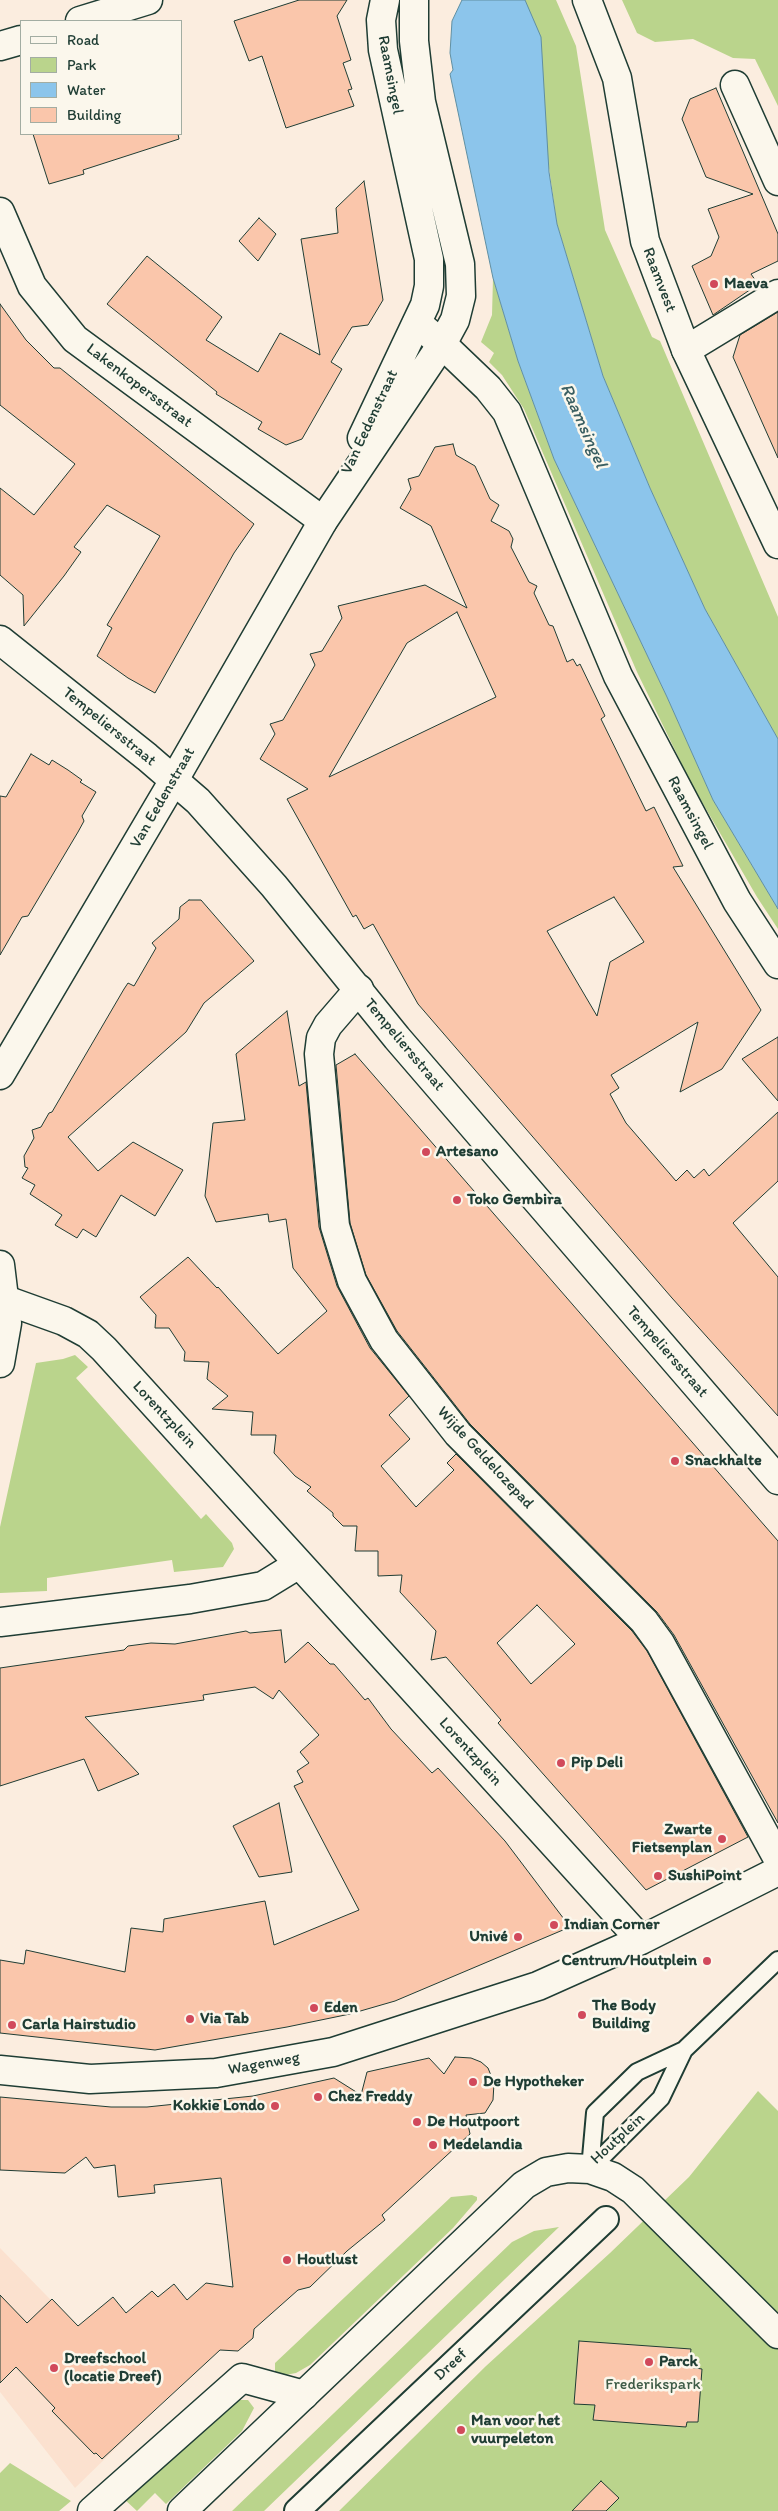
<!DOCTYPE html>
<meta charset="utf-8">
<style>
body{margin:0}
#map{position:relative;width:778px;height:2511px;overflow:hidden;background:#fbeddf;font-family:Itim,sans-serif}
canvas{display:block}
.legend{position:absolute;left:20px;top:20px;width:162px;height:115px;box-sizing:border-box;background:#fbf7ec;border:1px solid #a3ada2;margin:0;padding:6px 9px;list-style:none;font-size:15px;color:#1f3d34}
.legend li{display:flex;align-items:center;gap:10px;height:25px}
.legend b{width:25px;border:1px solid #a3ada2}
</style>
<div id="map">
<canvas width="778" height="2511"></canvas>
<ul class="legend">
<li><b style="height:6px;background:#fbf7ec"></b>Road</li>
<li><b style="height:14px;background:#bad48c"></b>Park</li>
<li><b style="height:14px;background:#8cc5eb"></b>Water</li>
<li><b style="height:14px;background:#fac6ab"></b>Building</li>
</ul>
</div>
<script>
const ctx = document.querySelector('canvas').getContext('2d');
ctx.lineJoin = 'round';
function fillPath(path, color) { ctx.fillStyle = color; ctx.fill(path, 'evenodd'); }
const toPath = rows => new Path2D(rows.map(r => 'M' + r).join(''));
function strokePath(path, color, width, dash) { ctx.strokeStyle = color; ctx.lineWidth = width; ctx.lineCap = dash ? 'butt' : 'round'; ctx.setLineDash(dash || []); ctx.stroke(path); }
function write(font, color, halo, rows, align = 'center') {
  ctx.font = font + ' Itim,sans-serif'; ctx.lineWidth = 5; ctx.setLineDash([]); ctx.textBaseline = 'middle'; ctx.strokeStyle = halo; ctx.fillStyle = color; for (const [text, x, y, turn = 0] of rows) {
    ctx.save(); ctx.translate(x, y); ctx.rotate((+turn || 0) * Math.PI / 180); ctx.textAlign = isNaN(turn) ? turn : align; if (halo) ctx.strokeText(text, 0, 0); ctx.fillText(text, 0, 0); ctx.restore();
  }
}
fillPath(toPath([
 [0,2248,90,2340,152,2413,75,2488,0,2392]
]), '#fbe1cf');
fillPath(toPath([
 [525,0,556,0,576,46,605,230,652,337,660,341,778,617,778,739,705,609,650,488,603,376,557,224],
 [622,0,778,0,778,106,755,59,733,58,693,39,655,42,637,33],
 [493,278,518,361,554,459,667,697,713,800,778,909,778,929,757,897,691,783,637,672,524,409,502,375,489,362,494,353,481,342,492,315],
 [75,1355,88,1367,76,1378,201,1519,206,1514,232,1543,234,1549,223,1567,174,1572,172,1560,47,1578,47,1591,0,1593,0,1527,36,1363,63,1359],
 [758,2091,778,2111,778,2511,339,2511,486,2366,610,2253,689,2177],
 [472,2195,477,2197,477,2200,453,2228,310,2365,296,2373,280,2376,275,2372,275,2363,451,2197],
 [559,2227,264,2511,232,2511,512,2242,534,2231],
 [235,2400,248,2400,254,2408,242,2431,166,2504,155,2493,137,2511,123,2498],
 [10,2463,71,2501,59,2511,0,2511,0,2473]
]), '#bad48c');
const water = toPath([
 [462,0,525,0,541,37,549,172,557,224,603,376,650,488,705,609,778,739,778,909,713,800,667,697,554,459,518,361,493,278,450,74,453,70,450,53,452,21,462,0]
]);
fillPath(water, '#8cc5eb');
strokePath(water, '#608fa2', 1);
const building = toPath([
 [299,0,347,0,337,16,351,60,343,63,352,89,348,90,354,106,286,128,262,56,249,61,234,21,299,0],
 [716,88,778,234,778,261,751,274,760,287,755,290,757,285,713,315,692,266,711,256,719,237,708,209,753,194,706,177,682,119,690,99,716,88],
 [33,134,178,134,179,139,83,170,84,174,49,184,33,134],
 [364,181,383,300,368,325,352,327,331,362,342,369,302,439,286,445,258,429,262,422,216,394,217,392,107,304,147,256,222,317,206,340,258,372,280,333,320,355,301,239,338,233,336,208,364,181],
 [259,218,276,234,258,261,239,241,259,218],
 [0,304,26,340,54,368,60,368,254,524,234,553,155,693,128,678,97,656,112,628,107,625,160,536,107,505,74,547,81,552,64,576,24,626,23,595,0,575,0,488,34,515,75,464,0,405,0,304],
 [778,312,778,458,733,357,740,335,778,312],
 [453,444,456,455,475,466,490,499,499,505,491,521,509,531,513,539,511,547,529,582,537,586,534,593,549,625,553,626,567,662,573,659,577,666,580,664,605,716,601,719,646,811,654,807,683,866,673,867,761,1010,722,1069,680,1092,698,1022,611,1075,619,1088,610,1094,626,1123,676,1181,687,1170,694,1178,704,1169,709,1176,778,1112,778,1181,733,1223,778,1277,778,1416,672,1298,418,1004,373,924,364,929,356,915,353,917,287,799,308,789,260,759,275,734,270,724,283,720,315,665,310,654,322,651,342,618,338,606,425,585,467,608,431,526,400,508,411,489,408,479,419,476,435,447,453,444],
 [457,612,496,697,329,777,407,643,457,612],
 [614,897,644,942,610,962,597,1016,547,931,614,897],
 [31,754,49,765,52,760,68,770,82,780,80,782,96,792,82,816,84,821,78,832,28,916,22,917,0,955,0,796,6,797,31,754],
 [189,900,201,900,254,961,204,1003,186,1032,68,1137,98,1171,133,1142,183,1170,155,1216,121,1195,96,1237,83,1229,77,1238,55,1225,62,1215,30,1194,35,1185,22,1178,28,1168,25,1167,24,1156,34,1138,32,1130,41,1127,49,1113,52,1112,124,989,128,983,134,986,156,948,152,943,179,919,180,907,189,900],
 [287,1011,299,1086,306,1082,319,1227,337,1286,370,1348,409,1396,389,1415,410,1439,381,1466,416,1507,454,1470,447,1463,456,1454,632,1631,647,1651,748,1837,646,1890,498,1723,501,1720,446,1657,431,1660,436,1631,400,1592,402,1575,378,1576,378,1551,355,1551,357,1526,343,1526,333,1516,333,1513,307,1491,311,1487,295,1476,274,1453,276,1435,251,1435,253,1412,212,1409,228,1396,207,1379,209,1362,184,1361,185,1352,169,1328,155,1328,156,1315,140,1297,188,1257,217,1288,218,1287,278,1354,327,1311,293,1268,286,1219,269,1222,268,1214,216,1222,205,1196,213,1123,245,1120,236,1054,287,1011],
 [537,1605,575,1644,531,1684,497,1643,537,1605],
 [778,1037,778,1101,742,1059,778,1037],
 [355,1054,778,1541,778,1823,674,1635,657,1612,470,1424,397,1331,366,1275,350,1223,336,1065,355,1054],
 [281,1630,285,1663,308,1642,330,1664,334,1664,365,1700,368,1698,391,1729,432,1773,438,1768,505,1841,570,1927,395,2001,350,2014,287,2027,155,2050,0,2033,0,1960,24,1964,26,1950,125,1972,131,1928,163,1932,164,1919,265,1901,274,1945,359,1910,294,1786,303,1782,297,1771,309,1763,300,1752,319,1735,279,1690,273,1699,255,1687,203,1695,204,1700,85,1717,139,1774,98,1791,84,1759,0,1786,0,1668,124,1650,128,1646,151,1643,175,1644,246,1631,250,1633,281,1630],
 [279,1803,292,1872,259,1877,233,1826,279,1803],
 [455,2057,471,2058,481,2062,488,2068,494,2083,493,2100,485,2113,466,2115,470,2134,382,2215,385,2220,347,2251,310,2287,298,2290,254,2329,253,2338,238,2351,220,2350,102,2459,96,2453,94,2454,52,2411,55,2408,16,2367,0,2383,0,2295,27,2323,52,2299,78,2326,113,2297,126,2313,152,2291,158,2297,174,2284,187,2300,206,2283,233,2287,221,2178,154,2185,155,2193,118,2197,115,2165,94,2168,86,2157,65,2173,0,2170,0,2097,111,2107,147,2107,253,2096,334,2078,361,2095,367,2072,429,2058,444,2074,455,2057],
 [579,2341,691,2349,689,2367,702,2369,698,2422,687,2422,686,2427,593,2420,595,2405,574,2404,579,2341],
 [601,2481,619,2498,606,2511,572,2511,601,2481]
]);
fillPath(building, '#fac6ab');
strokePath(building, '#1f3d34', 1);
const service = toPath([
 [590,2169,595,2113,637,2072,684,2050,778,1960],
 [590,2169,661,2098,684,2050]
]);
const pedestrian = toPath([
 [297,2511,606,2219]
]);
const minor = toPath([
 [80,21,148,0],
 [0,46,21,40],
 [735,85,778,181],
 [0,212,32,286,75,339,323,521],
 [686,350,778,294],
 [359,989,328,1025,321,1038,319,1054,335,1226,352,1281,384,1340,458,1434,644,1621,660,1643,778,1859],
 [0,1298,64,1321,88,1334,104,1349,641,1940],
 [0,1622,190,1599,263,1586,299,1564],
 [0,2070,90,2079,216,2073,333,2052,538,1986,641,1940,778,1871],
 [92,2511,242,2378,304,2395]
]);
const tertiary = toPath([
 [587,0,617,78,645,241,686,350,778,544],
 [417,323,442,344,488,388,507,412,618,676,737,901,778,964],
 [0,640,147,757,198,801,274,886,397,1038,778,1480],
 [182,2511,524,2185,546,2172,568,2168,590,2169,613,2177,633,2190,778,2334]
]);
const secondary = toPath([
 [362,438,425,305,429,286,429,259,383,50,381,20,385,0],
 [0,1075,174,780,323,521,442,344,455,320,461,296,460,264,421,102,414,41,414,0],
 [0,1265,7,1323,0,1363]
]);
strokePath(service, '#1f3d34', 20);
strokePath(pedestrian, '#1f3d34', 28);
strokePath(minor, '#1f3d34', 31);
strokePath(tertiary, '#1f3d34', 31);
strokePath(secondary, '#1f3d34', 31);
strokePath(service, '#fbf7ec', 16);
strokePath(pedestrian, '#fbf7ec', 24);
strokePath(minor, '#fbf7ec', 28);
strokePath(tertiary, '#fbf7ec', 28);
strokePath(secondary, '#fbf7ec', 28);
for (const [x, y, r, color] of [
 [714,284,5,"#d1495b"],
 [426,1152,5,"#d1495b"],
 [457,1200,5,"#d1495b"],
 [675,1461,5,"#d1495b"],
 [561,1763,5,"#d1495b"],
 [722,1839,5,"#d1495b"],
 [658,1876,5,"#d1495b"],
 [554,1925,5,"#d1495b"],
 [518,1937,5,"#d1495b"],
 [707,1961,5,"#d1495b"],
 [314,2008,5,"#d1495b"],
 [582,2015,5,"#d1495b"],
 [190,2019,5,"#d1495b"],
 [12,2025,5,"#d1495b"],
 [473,2082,5,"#d1495b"],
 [318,2097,5,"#d1495b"],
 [275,2106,5,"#d1495b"],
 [417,2122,5,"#d1495b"],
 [433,2145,5,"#d1495b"],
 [287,2260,5,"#d1495b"],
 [649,2362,5,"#d1495b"],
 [54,2368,5,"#d1495b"],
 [461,2430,5,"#d1495b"]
]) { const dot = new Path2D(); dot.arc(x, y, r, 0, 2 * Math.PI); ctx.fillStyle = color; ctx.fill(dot); strokePath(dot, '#fbf7ec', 2); }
write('16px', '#1f3d34', '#fbf7ec', [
 ["Raamsingel",390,75,79],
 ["Raamvest",659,280,69],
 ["Lakenkopersstraat",139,386,37],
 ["Van Eedenstraat",370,422,-65],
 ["Tempeliersstraat",109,727,39],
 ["Van Eedenstraat",163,798,-60],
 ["Raamsingel",690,813,62],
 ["Tempeliersstraat",404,1045,50],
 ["Tempeliersstraat",667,1352,49],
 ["Lorentzplein",164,1415,47],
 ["Wijde Geldelozepad",485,1458,47],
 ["Lorentzplein",470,1752,48],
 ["Wagenweg",264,2064,-10],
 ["Houtplein",618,2139,-43],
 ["Dreef",451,2365,-43]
]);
write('bold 16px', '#1f3d34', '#fbf7ec', [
 ["Maeva",724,284],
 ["Artesano",436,1152],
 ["Toko Gembira",467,1200],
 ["Snackhalte",685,1461],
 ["Pip Deli",571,1763],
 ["Zwarte",712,1830,"right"],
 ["Fietsenplan",712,1848,"right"],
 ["SushiPoint",668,1876],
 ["Indian Corner",564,1925],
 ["Univé",508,1937,"right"],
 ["Centrum/Houtplein",697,1961,"right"],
 ["The Body",592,2006],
 ["Building",592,2024],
 ["Eden",324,2008],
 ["Via Tab",200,2019],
 ["Carla Hairstudio",22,2025],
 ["De Hypotheker",483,2082],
 ["Chez Freddy",328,2097],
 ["Kokkie Londo",265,2106,"right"],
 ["De Houtpoort",427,2122],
 ["Medelandia",443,2145],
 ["Houtlust",297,2260],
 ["Dreefschool",64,2359],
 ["(locatie Dreef)",64,2377],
 ["Parck",659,2362],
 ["Man voor het",471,2421],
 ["vuurpeleton",471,2439]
], 'left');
write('16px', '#3e5b46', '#fbf7ec', [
 ["Frederikspark",653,2385]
]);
write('italic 18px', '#3a5f62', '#fbf7ec', [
 ["Raamsingel",583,426,66]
]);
</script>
